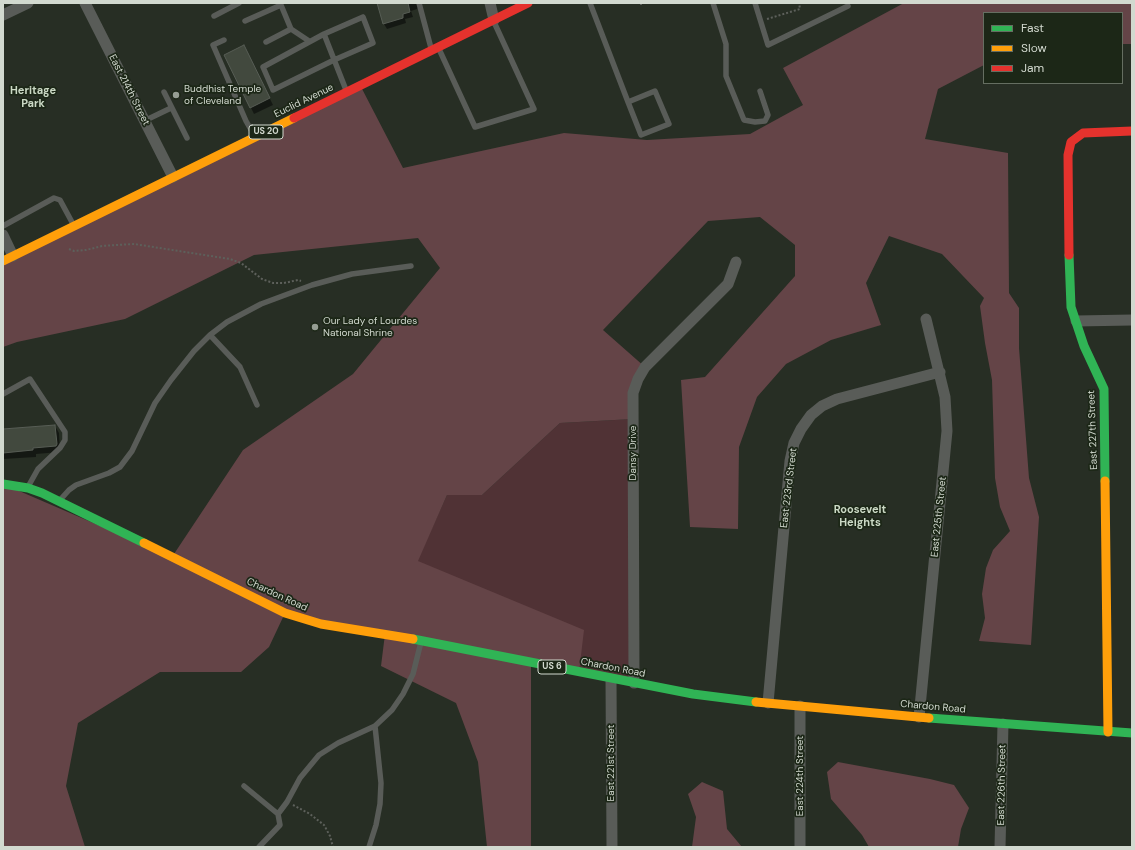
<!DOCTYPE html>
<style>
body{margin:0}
#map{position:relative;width:1135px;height:850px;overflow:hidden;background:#272e24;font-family:"DM Sans",sans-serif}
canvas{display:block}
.frame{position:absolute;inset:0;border:4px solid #d2d9cf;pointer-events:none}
.legend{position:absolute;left:983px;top:12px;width:140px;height:72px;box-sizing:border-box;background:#1c2717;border:1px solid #656e61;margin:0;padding:5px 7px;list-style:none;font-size:12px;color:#d2d9cf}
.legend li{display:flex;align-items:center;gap:8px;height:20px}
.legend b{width:20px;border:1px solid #656e61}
</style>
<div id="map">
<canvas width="1135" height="850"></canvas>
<div class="frame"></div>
<ul class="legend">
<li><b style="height:5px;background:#30b455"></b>Fast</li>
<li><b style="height:5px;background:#ff9f0a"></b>Slow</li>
<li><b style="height:5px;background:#e5322d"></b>Jam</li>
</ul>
</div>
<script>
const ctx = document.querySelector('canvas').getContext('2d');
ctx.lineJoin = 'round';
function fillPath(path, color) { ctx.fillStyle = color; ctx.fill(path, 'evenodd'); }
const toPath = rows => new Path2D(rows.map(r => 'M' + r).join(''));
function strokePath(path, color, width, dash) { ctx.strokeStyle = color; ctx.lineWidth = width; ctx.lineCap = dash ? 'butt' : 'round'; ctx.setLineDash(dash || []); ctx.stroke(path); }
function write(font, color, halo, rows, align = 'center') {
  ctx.font = font + ' "DM Sans",sans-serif'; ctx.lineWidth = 3.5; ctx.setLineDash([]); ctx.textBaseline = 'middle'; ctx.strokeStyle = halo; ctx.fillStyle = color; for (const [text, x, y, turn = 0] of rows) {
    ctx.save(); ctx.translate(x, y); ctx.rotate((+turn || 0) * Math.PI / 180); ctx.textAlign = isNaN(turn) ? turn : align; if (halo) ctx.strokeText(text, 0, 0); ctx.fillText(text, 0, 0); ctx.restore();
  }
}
fillPath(toPath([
 [633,419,634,683,579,672,417,561,447,495,482,495,560,423]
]), '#503235');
fillPath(toPath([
 [904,3,1132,3,1132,44,1122,44,1122,13,984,13,984,65,938,89,925,139,1008,153,1009,293,1019,308,1019,348,1029,478,1039,517,1031,645,979,641,985,618,982,594,986,568,993,550,1010,531,1000,507,995,478,992,380,985,343,980,306,984,298,942,254,889,236,866,283,881,325,831,340,786,364,757,397,739,447,738,529,690,527,681,380,705,377,795,276,795,245,760,217,708,221,603,330,645,367,638,379,633,419,560,423,482,495,447,495,418,561,584,630,579,672,531,663,531,847,487,847,478,762,456,703,381,666,385,634,285,613,269,647,241,672,160,672,78,723,66,786,85,847,3,847,3,484,172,557,243,450,353,374,440,268,418,238,254,255,125,319,17,342,3,347,3,261,360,85,403,168,564,133,647,140,750,134,803,105,783,68],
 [838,762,930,779,954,785,969,808,961,829,958,847,869,847,862,835,831,799,827,772],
 [702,782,723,791,727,829,742,847,692,847,696,817,688,794]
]), '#644447');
fillPath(toPath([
 [378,3,418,3,419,5,417,9,411,11,413,17,405,19,406,23,387,29,384,24],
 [244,46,273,105,254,114,225,55],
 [55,426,59,433,60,452,36,454,36,457,3,459,3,430]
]), '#0007');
const building = toPath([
 [377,3,408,3,410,12,403,14,403,18,383,24,377,3],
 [244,45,270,98,250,108,224,55,244,45],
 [55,425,57,444,56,446,33,448,33,450,3,453,3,429,55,425]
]);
fillPath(building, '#42493e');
strokePath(building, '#575d55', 1);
strokePath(toPath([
 [641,3,641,5],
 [767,19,800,9,799,3],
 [69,249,74,251,86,250,102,246,134,244,230,259,241,263,262,279,273,283,284,283,298,280,301,281],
 [293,805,310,814,324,825,330,836,333,847]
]), '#5d605b', 2, [2, 2]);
strokePath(toPath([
 [419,3,431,48],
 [590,3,628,102,641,135,669,124,655,91,628,102],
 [713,3,726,44,726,76,744,120,755,122,765,121,768,115,760,91],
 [755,3,768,45,848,6],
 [214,16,239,3],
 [363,17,373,43,334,60,273,90,263,67,324,34,363,17],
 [245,21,281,5,291,29,309,41],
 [324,34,346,90],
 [224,40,213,45,246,121,254,135],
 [266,42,291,29],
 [439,49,475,127,534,109,494,22],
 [164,92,187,138],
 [144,121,171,108],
 [3,226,54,198,60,200,73,224],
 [210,335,240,367,257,405],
 [3,394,30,379,65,432,65,440,60,448,38,469,29,485],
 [60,500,69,490,76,485,109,473,120,467,132,451,155,403,171,380,194,351,210,335,227,322,261,304,312,285,352,274,411,266],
 [244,786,278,814,280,825,259,847],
 [278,814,287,802,300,778,319,755,338,743,375,726],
 [369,847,376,825,380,804,381,783,375,726,392,710,403,694,413,674,421,642]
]), '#595c58', 5.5);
strokePath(toPath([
 [85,3,173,177],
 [490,3,494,20],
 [3,15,28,3],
 [3,235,13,256],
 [1076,321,1132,320],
 [611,679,612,847],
 [634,683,633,393,638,379,645,367,728,284,736,262],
 [768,703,790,461,794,443,801,429,811,415,822,406,837,399,940,372],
 [800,706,800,847],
 [919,717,947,431,945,397,926,319],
 [1000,847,1003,724]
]), '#595c58', 11);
strokePath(toPath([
 [1069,255,1071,307,1084,346,1104,389,1105,481],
 [3,484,28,488,42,493,144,543],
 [413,639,693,694,756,702],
 [929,718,1132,733]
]), '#30b455', 9);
strokePath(toPath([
 [3,261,294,118],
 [1105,481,1108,732],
 [144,543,285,613,321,624,413,639],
 [756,702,929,718]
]), '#ff9f0a', 9);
strokePath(toPath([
 [294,118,528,3],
 [1069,255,1068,155,1071,142,1083,133,1132,131]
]), '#e5322d', 9);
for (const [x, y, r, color] of [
 [176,95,4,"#969d93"],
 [315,327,4,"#969d93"]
]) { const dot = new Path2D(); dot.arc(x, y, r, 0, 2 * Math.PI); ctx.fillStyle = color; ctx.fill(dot); strokePath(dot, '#1c2717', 1.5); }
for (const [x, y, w] of [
 [266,132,34],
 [552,667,28]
]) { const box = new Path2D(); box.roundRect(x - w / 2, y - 7, w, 14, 3); ctx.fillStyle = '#1c2717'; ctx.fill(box); strokePath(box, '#d2d9cf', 1); }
write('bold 9px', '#d2d9cf', null, [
 ["US 20",266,132],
 ["US 6",552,667]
]);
write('10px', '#d2d9cf', '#1c2717', [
 ["Buddhist Temple",184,89],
 ["of Cleveland",184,101],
 ["Our Lady of Lourdes",323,321],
 ["National Shrine",323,333]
], 'left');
write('10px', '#d2d9cf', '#1c2717', [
 ["East 214th Street",129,90,63],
 ["Euclid Avenue",304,101,-26],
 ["East 227th Street",1093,430,-92],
 ["Dansy Drive",633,453,-90],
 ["East 223rd Street",789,488,-83],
 ["East 225th Street",939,517,-84],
 ["Chardon Road",277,595,25],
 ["Chardon Road",613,668,11],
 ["Chardon Road",933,707,5],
 ["East 221st Street",611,763,-90],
 ["East 224th Street",800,776,-90],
 ["East 226th Street",1002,785,-89]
]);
write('bold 11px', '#cbd9c5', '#1c2717', [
 ["Heritage",33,91],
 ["Park",33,104],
 ["Roosevelt",860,510],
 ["Heights",860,523]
]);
</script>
